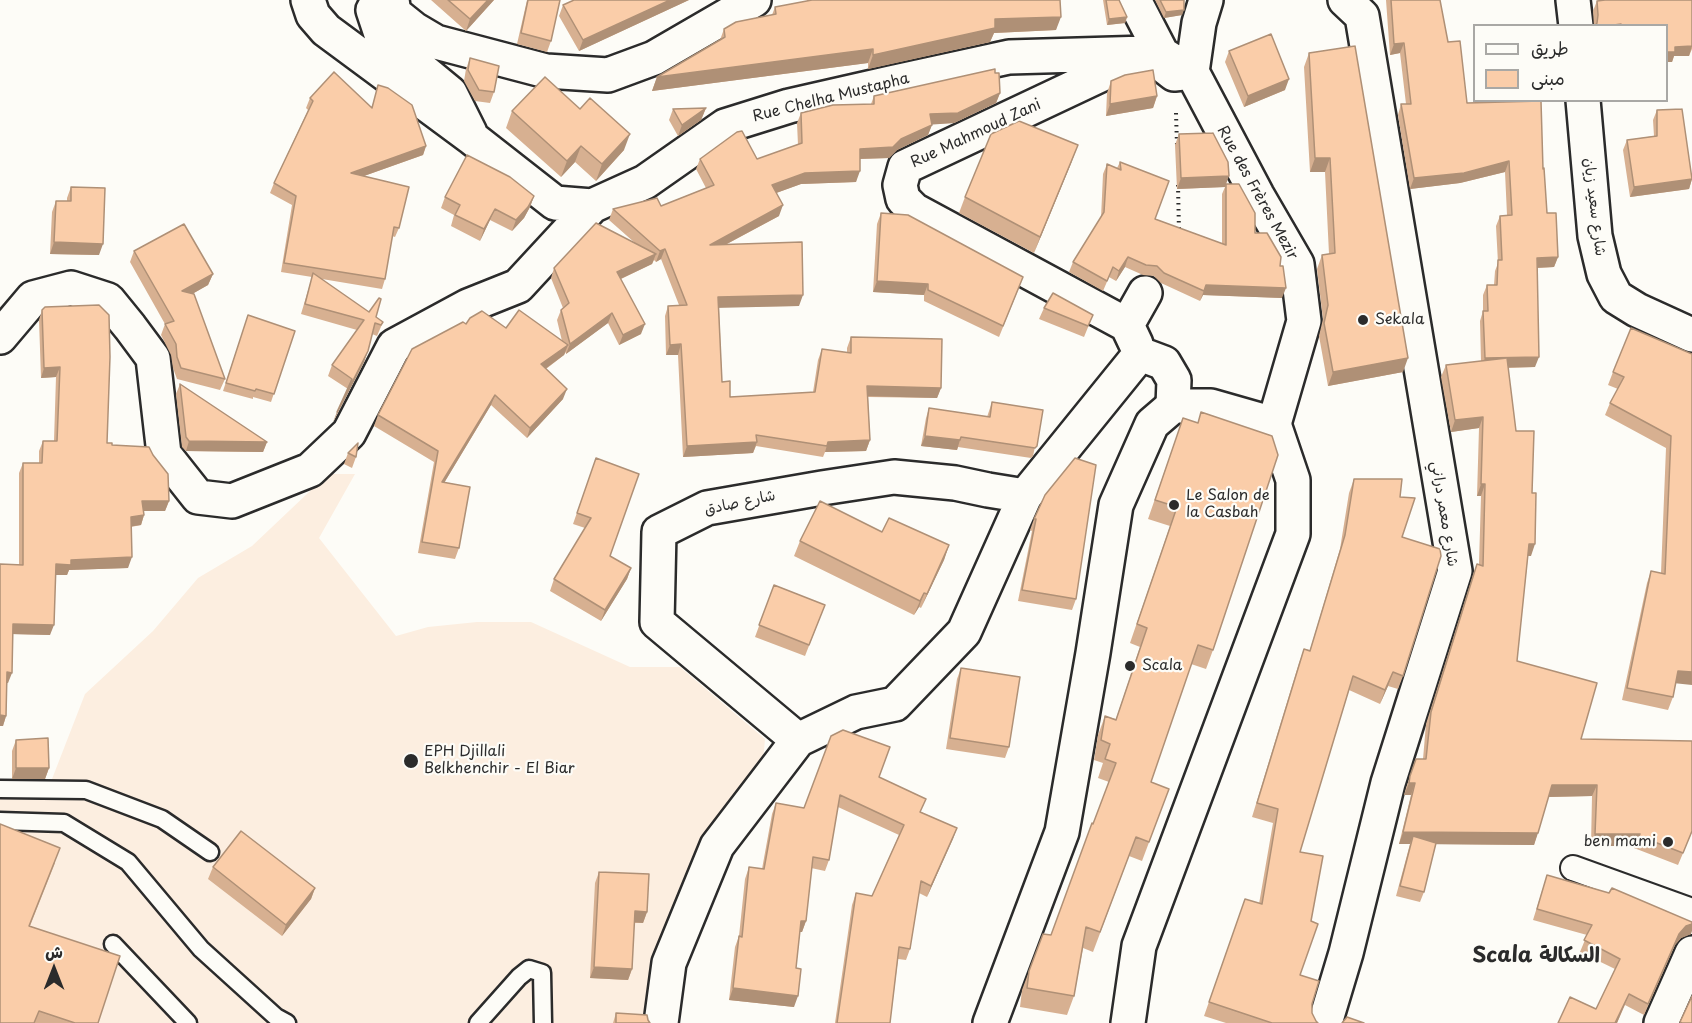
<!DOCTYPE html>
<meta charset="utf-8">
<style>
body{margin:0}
#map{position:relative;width:1692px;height:1023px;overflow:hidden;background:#fdfcf7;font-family:"Playpen Sans","Playpen Sans Arabic",sans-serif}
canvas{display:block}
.legend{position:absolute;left:1473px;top:24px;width:195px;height:78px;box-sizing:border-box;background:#fdfcf7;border:2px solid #a9a8a5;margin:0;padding:8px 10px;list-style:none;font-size:18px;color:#2b2b2b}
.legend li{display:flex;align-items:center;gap:12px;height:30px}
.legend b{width:30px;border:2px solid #a9a8a5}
.north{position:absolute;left:24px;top:939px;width:60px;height:60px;-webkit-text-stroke:4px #fdfcf7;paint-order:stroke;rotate:0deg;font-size:16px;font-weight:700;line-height:24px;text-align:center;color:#2b2b2b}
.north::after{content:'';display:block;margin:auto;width:21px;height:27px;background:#2b2b2b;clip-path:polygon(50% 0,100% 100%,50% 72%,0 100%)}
</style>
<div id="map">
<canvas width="1692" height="1023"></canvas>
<ul class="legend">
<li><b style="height:8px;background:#fdfcf7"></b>طريق</li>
<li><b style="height:16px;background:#facda9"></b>مبنى</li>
</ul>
<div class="north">ش</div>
</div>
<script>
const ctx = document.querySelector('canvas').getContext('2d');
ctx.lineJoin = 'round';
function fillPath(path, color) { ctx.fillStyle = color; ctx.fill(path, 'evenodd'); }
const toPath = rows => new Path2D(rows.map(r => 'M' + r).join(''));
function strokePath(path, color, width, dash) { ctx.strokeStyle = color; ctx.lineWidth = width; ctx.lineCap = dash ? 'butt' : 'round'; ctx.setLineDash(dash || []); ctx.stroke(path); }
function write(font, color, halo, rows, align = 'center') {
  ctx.font = font + ' "Playpen Sans","Playpen Sans Arabic",sans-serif'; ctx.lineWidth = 4.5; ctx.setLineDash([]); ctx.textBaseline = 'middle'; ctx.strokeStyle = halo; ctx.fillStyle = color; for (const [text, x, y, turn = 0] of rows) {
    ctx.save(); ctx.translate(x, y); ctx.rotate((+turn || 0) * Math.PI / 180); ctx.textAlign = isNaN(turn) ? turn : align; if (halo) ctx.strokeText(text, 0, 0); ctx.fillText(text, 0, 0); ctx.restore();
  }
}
fillPath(toPath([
 [328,474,355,474,319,538,396,636,428,627,477,622,531,622,630,667,680,667,765,739,761,784,725,837,668,1023,0,1023,0,799,45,797,85,694,153,631,198,578,252,546]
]), '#fceee0');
const service = toPath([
 [0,789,86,790,162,819,210,852],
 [0,821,64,823,128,862,201,949,276,1017,287,1023],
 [113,944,188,1023],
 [478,1023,519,977,529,969,542,973,543,1023]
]);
const pedestrian = toPath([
 [1573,868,1692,911]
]);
const minor = toPath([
 [308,0,313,15,326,30,472,138,555,203,592,206,645,182,725,126,789,106,890,83,1009,57,1147,53,1174,74,1192,72],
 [380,0,373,10,382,37,450,93,470,133],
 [392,0,394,13,414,29,436,42,546,71,608,75,654,58,754,0],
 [1134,0,1162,54,1178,64],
 [1206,0,1199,23,1192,72,1257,195,1297,264,1304,321,1274,424],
 [1573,0,1576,26],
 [1583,100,1595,236,1604,274,1616,297,1637,310,1692,335],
 [1127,325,914,210,903,199,900,185,905,167,1134,59],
 [0,337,33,298,71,288,108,300,130,327,153,358,164,454,198,497,232,501,310,470,349,433,394,346,468,306,518,286,592,206],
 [1136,344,1127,325,1145,293],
 [798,740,657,622,659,532,707,508,822,488,894,477,955,483,988,490,1025,496],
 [661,1023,669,963,717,846,798,740,856,712,895,704,964,632,1025,496,1140,354,1164,363,1174,380,1173,406],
 [1325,1023,1346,953,1388,783,1455,571,1362,16,1345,0],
 [1661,1023,1692,953]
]);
const secondary = toPath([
 [990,1023,1062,832,1093,653,1116,505,1152,424,1173,406,1211,406,1274,424,1293,480,1293,534,1139,946,1128,1023]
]);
strokePath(service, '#2b2b2b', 21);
strokePath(pedestrian, '#2b2b2b', 28);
strokePath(minor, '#2b2b2b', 38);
strokePath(secondary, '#2b2b2b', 38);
strokePath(toPath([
 [1176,113,1177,145],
 [1178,185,1179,232]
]), '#2b2b2b', 4, [1.5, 4.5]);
strokePath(service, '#fdfcf7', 16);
strokePath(pedestrian, '#fdfcf7', 24);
strokePath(minor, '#fdfcf7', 33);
strokePath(secondary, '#fdfcf7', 33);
fillPath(toPath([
 [431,0,494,0,466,31],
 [527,0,560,0,551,41,547,52,517,44],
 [689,0,579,51,559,16,563,5],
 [807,0,1060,0,1056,30,994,33,990,42,868,69,868,63,652,91,657,77,720,40,724,29,772,15,775,7,807,1],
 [1103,0,1119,0,1127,17,1125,23,1107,25],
 [1155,0,1184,0,1182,15,1164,18],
 [1386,0,1440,0,1448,42,1467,103,1543,169,1547,213,1558,257,1554,267,1537,268,1535,367,1508,368,1531,556,1528,556,1517,661,1581,739,1692,832,1678,865,1634,848,1635,846,1591,846,1592,796,1548,797,1534,845,1436,844,1424,892,1420,902,1396,896,1410,844,1399,844,1411,795,1404,795,1406,788,1416,759,1423,759,1426,724,1473,575,1477,564,1479,564,1481,496,1477,496,1479,428,1451,432,1441,377,1446,365,1481,361,1480,321,1483,311,1483,295,1487,285,1494,285,1495,271,1498,263,1496,226,1500,216,1507,215,1505,172,1460,183,1410,189,1398,115,1401,104,1406,104,1400,53,1390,55],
 [1605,0,1692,0,1692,49,1689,56,1674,56,1672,62,1666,62,1666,26,1594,26,1593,11,1597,1],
 [1229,51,1285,90,1244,107,1225,62],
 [1309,53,1403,372,1328,386,1319,336,1323,319,1317,269,1322,255,1329,254,1325,172,1310,172,1304,67],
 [470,58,494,92,490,103,475,101,464,81,466,69],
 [995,73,1000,93,996,103,954,123,932,124,928,135,897,150,889,158,860,159,856,182,801,184,776,193,779,216,727,244,799,306,719,307,722,382,730,397,813,392,818,360,822,349,847,353,847,348,851,337,941,388,937,398,868,397,870,440,866,451,825,452,823,457,756,446,753,453,683,457,678,355,666,355,665,316,668,306,679,305,661,259,656,262,654,260,652,264,621,279,641,334,619,345,608,323,566,354,566,352,564,355,546,369,563,399,527,438,491,405,444,483,459,548,455,559,418,553,434,462,374,426,378,415,466,324,506,328,562,341,557,320,561,310,563,308,551,278,554,268,635,243,609,220,613,209,661,206,706,188,696,169,700,159,757,159,798,145,797,123,801,113,871,104,874,96],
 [1111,81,1157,96,1153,108,1106,116,1107,93],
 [378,85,426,146,423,155,364,176,399,228,395,237,392,236,385,279,382,289,322,279,383,322,377,336,372,334,364,362,333,422,348,389,328,376,332,365,357,330,301,314,312,277,281,272,292,205,270,193,274,183,308,110,306,108,310,98,372,107],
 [706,108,701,120,678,136,669,120,673,109],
 [1657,110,1692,179,1689,189,1630,197,1623,150,1627,140,1654,136,1653,120],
 [512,111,624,150,596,181,575,162,561,177,506,128],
 [1179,134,1226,184,1255,233,1280,266,1282,298,1203,295,1200,301,1161,283,1154,276,1143,275,1125,267,1116,281,1109,277,1103,291,1069,272,1073,262,1101,218,1103,174,1107,164,1117,168,1120,162,1155,219,1222,244,1222,194,1225,187,1177,189,1175,145],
 [1072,161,1034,253,959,213,965,197],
 [71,187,99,255,50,254,52,212,56,201,67,201,67,198],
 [534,196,530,207,524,218,512,231,490,220,480,241,451,226,454,215,441,208,445,197],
 [881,213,1019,288,999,337,924,301,924,295,873,292,877,224],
 [134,251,213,274,208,285,192,294,225,379,220,390,177,379,173,368,171,355,161,335,165,324,130,262],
 [1044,308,1093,315,1084,337,1039,319],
 [42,310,107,443,112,445,169,501,165,511,144,511,144,515,141,525,131,527,128,568,69,570,67,575,55,575,50,635,13,634,8,683,7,683,6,716,3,726,19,564,19,473,23,463,39,463,39,451,43,441,54,441,56,377,41,378,39,320],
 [248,315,295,331,271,402,253,397,253,399,223,391],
 [1692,354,1675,683,1673,697,1668,710,1622,700,1647,583,1651,571,1661,573,1666,448,1605,415,1610,403,1618,389,1608,385,1613,372],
 [180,384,267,442,263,452,186,451,182,447,176,394],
 [992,402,1043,410,1033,456,1031,458,958,447,957,450,921,446,926,418,929,408,987,417],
 [1183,418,1213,650,1206,669,1191,664,1151,782,1169,789,1142,861,1129,856,1093,952,1083,948,1074,996,1067,1015,1020,1007,1022,990,1043,934,1051,935,1109,782,1098,778,1103,763,1094,760,1098,735,1105,716,1116,719,1140,647,1130,643,1170,526,1148,519],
 [348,453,356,457,352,468,344,464],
 [596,458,610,556,631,568,627,579,601,621,550,591,554,579,585,528,573,524],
 [1075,458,1076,599,1072,610,1018,601,1032,531,1030,530,1034,519],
 [1354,479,1400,497,1402,537,1403,676,1398,689,1388,686,1380,704,1349,690,1300,852,1300,975,1312,1004,1312,1013,1316,1021,1318,1023,1226,1023,1204,1016,1245,899,1259,904,1273,823,1252,817,1299,663,1304,649,1310,650,1340,549,1349,493],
 [882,532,949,545,944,560,921,608,919,607,914,615,794,556,800,541],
 [774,585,825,605,805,656,755,637],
 [961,668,1009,747,1005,758,946,749,957,679],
 [16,740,49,768,45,779,12,779,12,751],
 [879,777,921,812,957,828,927,897,919,893,910,949,906,960,898,959,890,1023,835,1023,852,905,856,893,872,896,899,835,838,807,829,860,825,871,811,868,806,921,802,932,800,932,796,968,794,1007,729,1000,735,947,739,936,745,879,749,867,762,869,772,814,776,803,804,808],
 [0,824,55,863,30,926,98,1023,0,1023],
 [213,867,315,888,311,899,282,936,208,879],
 [599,872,647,912,643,923,634,923,632,969,628,980,590,978,595,883],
 [1547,875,1691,934,1681,938,1675,945,1644,1015,1625,1005,1617,1023,1558,1023,1596,1009,1615,969,1580,952,1587,935,1533,920],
 [616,1013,648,1020,650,1023,613,1023]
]), '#d7b091');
fillPath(toPath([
 [488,0,494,0,466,31,470,19],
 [670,0,689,0,579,51,583,40],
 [1184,10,1182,15,1164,18,1166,12],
 [1061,17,1056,30,994,33,990,42,868,69,873,55,995,19],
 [1127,17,1125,23,1107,25,1109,19],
 [1404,43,1400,53,1390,55,1394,44],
 [1692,46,1689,56,1674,56,1672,62,1666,62,1666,52,1675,47],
 [873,49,868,63,652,91,657,77],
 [1289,79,1285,90,1244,107,1248,96],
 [1000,93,996,103,954,123,926,125,930,114],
 [1157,96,1153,108,1106,116,1110,104],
 [706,108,701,120,678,136,682,125],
 [932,125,928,135,897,150,889,158,856,159,860,149,901,139],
 [630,134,624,150,596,181,602,164],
 [1078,145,1072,161,1034,253,1040,237],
 [426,146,423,155,347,182,351,173],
 [581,146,575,162,561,177,567,161],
 [1315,158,1330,158,1325,172,1310,172],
 [1509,161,1505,172,1460,183,1410,189,1414,178],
 [860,171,856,182,801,184,768,196,772,185,805,173],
 [1229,176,1225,187,1177,189,1181,178],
 [1692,179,1689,189,1630,197,1634,187],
 [534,196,530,207,524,218,512,231,516,220],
 [783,205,779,216,706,255,710,245],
 [495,209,490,220,480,241,484,229],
 [54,242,103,244,99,255,50,254],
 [665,249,661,259,656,262,660,251],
 [656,254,652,264,614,282,617,272],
 [1128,257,1125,267,1116,281,1119,271],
 [1558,257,1554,267,1533,268,1537,258],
 [213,274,208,285,178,302,182,291],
 [877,281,928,284,924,295,873,292],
 [1206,285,1286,288,1282,298,1203,295,1200,301],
 [803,295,799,306,714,308,718,297],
 [612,313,608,323,566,354,570,344],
 [645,324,641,334,619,345,623,335],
 [681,344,678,355,666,355,670,345],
 [568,345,564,355,537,375,541,364],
 [368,351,364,362,333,422,337,412],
 [1539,357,1535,367,1481,368,1485,358],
 [1408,358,1403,372,1328,386,1333,372],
 [60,367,56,377,41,378,44,368],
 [867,386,941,388,937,398,863,396],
 [567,389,563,399,527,438,530,428],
 [495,395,491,405,438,493,442,482],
 [1483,417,1479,428,1451,432,1455,420],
 [925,436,960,440,957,450,921,446],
 [870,440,866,451,825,452,828,442],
 [189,441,267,442,263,452,186,451],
 [757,442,753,453,683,457,687,446],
 [1481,484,1485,484,1481,496,1477,496],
 [142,501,169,501,165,511,138,511],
 [144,515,141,525,127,527,131,517],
 [1529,544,1535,544,1531,556,1525,556],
 [949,545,944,560,921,608,927,594],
 [132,557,128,568,69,570,67,575,52,575,56,564,71,560],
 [631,568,627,579,601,621,605,610],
 [924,593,919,607,914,615,920,601],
 [13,624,54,625,50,635,10,634],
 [1678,671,1692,672,1692,685,1673,683],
 [7,672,12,673,8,683,3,683],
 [1393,672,1388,686,1380,704,1385,690],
 [0,715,6,716,3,726,0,726],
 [16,768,49,768,45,779,12,779],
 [1409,783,1415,783,1411,795,1404,795],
 [1552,785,1597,785,1592,796,1547,797],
 [957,828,953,839,927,897,931,886],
 [1403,832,1538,833,1534,845,1411,844,1413,836,1410,844,1399,844],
 [1595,834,1640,834,1635,846,1591,846],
 [315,888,311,899,282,936,286,925],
 [635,911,647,912,643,923,631,922],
 [801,921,806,921,802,932,797,932],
 [1692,924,1692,931,1691,934,1681,938,1675,945,1644,1015,1679,934,1686,926],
 [594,967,632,969,628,980,590,978],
 [733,988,798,996,794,1007,729,1000],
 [1629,994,1617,1023,1615,1023]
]), '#af9076');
const building = toPath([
 [448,0,488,0,470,19,448,0],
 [528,0,560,0,551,41,521,33,528,0],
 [574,0,670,0,583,40,563,5,574,0],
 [812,0,1060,0,1061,17,995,19,995,28,873,55,873,49,657,77,725,37,724,29,736,22,776,14,775,7,812,0],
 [1106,0,1119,0,1127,17,1109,19,1106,0],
 [1160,0,1184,0,1184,10,1166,12,1160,0],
 [1391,0,1440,0,1448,42,1460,41,1467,103,1541,101,1543,169,1544,168,1547,213,1556,213,1558,257,1537,258,1539,357,1485,358,1483,311,1488,311,1487,285,1497,285,1498,260,1502,260,1500,216,1512,215,1509,161,1464,173,1414,178,1401,104,1411,104,1404,43,1394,44,1391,0],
 [1605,0,1692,0,1692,46,1675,47,1675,52,1666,52,1666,26,1621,26,1621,24,1607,26,1595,26,1597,23,1598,15,1597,1,1605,0],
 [1271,34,1289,79,1248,96,1229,51,1271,34],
 [1355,46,1408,358,1333,372,1324,323,1328,305,1322,255,1335,253,1330,158,1315,158,1309,53,1355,46],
 [470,58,499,66,494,92,479,90,468,70,470,58],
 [995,69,995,73,999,73,1000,93,958,113,930,114,932,125,901,139,893,147,860,149,860,171,805,173,772,185,783,205,710,245,802,242,803,295,718,297,722,382,730,381,730,397,815,392,822,349,851,353,851,337,942,339,941,388,867,386,870,440,828,442,827,446,756,435,757,442,687,446,681,344,670,345,668,306,687,305,665,249,660,251,613,209,657,198,661,206,714,185,700,159,737,132,742,131,757,159,802,143,801,113,833,105,874,104,874,96,995,69],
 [1153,70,1157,96,1110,104,1111,81,1125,75,1153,70],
 [334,72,372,108,378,85,388,88,412,105,426,146,351,173,409,187,399,228,394,227,385,279,284,263,296,196,274,183,313,101,310,98,334,72],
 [545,77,580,109,590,98,630,134,602,164,581,146,567,161,512,111,545,77],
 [706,108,682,125,673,109,706,108],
 [1682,109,1692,179,1634,187,1627,140,1657,136,1657,110,1682,109],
 [1019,121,1078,145,1040,237,965,197,991,134,1019,121],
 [1213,133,1228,162,1229,176,1181,178,1179,134,1213,133],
 [467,155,510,177,534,196,528,207,516,220,495,209,484,229,455,215,460,205,445,197,467,155],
 [1120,162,1169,181,1155,219,1226,245,1226,184,1239,184,1255,213,1255,233,1267,233,1281,257,1280,266,1283,266,1286,288,1206,285,1204,291,1164,273,1157,266,1146,265,1128,257,1119,271,1113,267,1107,281,1073,262,1104,212,1107,164,1121,170,1120,162],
 [71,187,105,188,103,244,54,242,56,201,71,201,71,187],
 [881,213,908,215,1023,277,1003,326,928,290,928,284,877,281,881,213],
 [596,223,656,254,617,272,645,324,623,335,612,313,570,344,561,310,569,303,554,268,596,223],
 [184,224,213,274,182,291,194,294,225,379,181,368,177,357,176,344,165,324,174,321,134,251,184,224],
 [313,273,369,312,379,298,381,299,376,317,383,322,381,325,375,323,368,351,337,412,352,379,332,365,364,320,305,304,313,273],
 [1053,293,1093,315,1088,326,1044,308,1053,293],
 [99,305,109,315,110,357,107,443,112,443,112,445,149,447,153,455,168,474,169,501,142,501,144,515,131,517,132,557,71,560,71,565,56,564,54,625,13,624,12,673,7,672,6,716,0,715,0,564,23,565,23,463,42,463,43,441,57,441,60,367,44,368,42,310,45,307,99,305],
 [519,310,568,345,541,364,567,389,530,428,495,395,442,482,470,487,459,548,422,542,438,451,378,415,412,349,463,322,466,324,470,318,482,311,506,328,519,310],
 [248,315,295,331,274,394,256,389,255,391,226,383,248,315],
 [1631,328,1692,354,1692,672,1678,671,1673,697,1627,688,1651,571,1665,574,1671,436,1610,403,1624,377,1613,372,1631,328],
 [1507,358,1516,431,1534,431,1532,493,1536,493,1535,544,1529,544,1517,661,1597,683,1581,739,1692,741,1692,831,1683,853,1639,836,1640,834,1595,834,1597,785,1552,785,1538,833,1403,832,1415,783,1409,783,1410,776,1416,759,1426,759,1431,712,1477,564,1483,566,1485,484,1481,484,1483,417,1455,420,1446,365,1507,358],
 [180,384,267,442,189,441,186,437,180,384],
 [992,402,1043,410,1037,446,1035,448,961,437,960,440,925,436,929,408,990,417,992,402],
 [1201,412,1272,436,1278,455,1213,650,1198,645,1151,782,1169,789,1149,842,1136,837,1100,932,1086,927,1074,996,1027,988,1029,971,1043,934,1051,935,1092,823,1093,824,1116,763,1105,759,1110,744,1101,740,1105,716,1116,720,1147,628,1137,624,1177,507,1155,500,1183,418,1198,423,1201,412],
 [358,443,356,457,348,453,358,443],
 [596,458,639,474,610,556,631,568,605,610,554,579,591,518,577,513,596,458],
 [1075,458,1096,465,1076,599,1022,590,1036,519,1034,519,1045,495,1075,458],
 [1354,479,1402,479,1400,497,1415,498,1402,537,1440,549,1441,556,1403,676,1393,672,1385,690,1353,676,1300,852,1323,856,1311,921,1318,924,1300,975,1319,981,1312,1004,1312,1013,1316,1021,1318,1023,1272,1023,1209,1002,1245,899,1262,904,1278,809,1257,803,1304,649,1310,651,1345,535,1354,479],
 [820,501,882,532,889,518,949,545,927,594,924,593,920,601,800,541,820,501],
 [774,585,825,605,809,645,759,625,774,585],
 [961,668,1020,677,1009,747,950,738,961,668],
 [843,730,890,747,879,777,926,799,920,812,957,828,931,886,921,881,910,949,899,947,890,1023,837,1023,856,893,872,896,904,825,840,795,829,860,813,857,806,921,801,921,796,968,801,969,798,996,733,988,739,936,742,937,749,867,764,869,776,803,804,808,831,736,843,730],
 [48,738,49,768,16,768,16,740,48,738],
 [0,824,60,848,29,926,120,956,98,1023,75,1023,39,1011,34,1023,0,1023,0,824],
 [241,831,315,888,286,925,213,867,241,831],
 [1413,836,1436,843,1424,892,1400,886,1413,836],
 [599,872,649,874,647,912,635,911,632,969,594,967,599,872],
 [1547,875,1609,893,1612,888,1692,922,1692,924,1686,926,1679,934,1648,1004,1629,994,1615,1023,1558,1023,1570,997,1596,1009,1620,959,1584,940,1592,925,1537,909,1547,875],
 [1692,996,1692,1023,1682,1023,1680,1022,1692,996],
 [616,1013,647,1015,648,1020,650,1023,616,1023,616,1013],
 [1347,1017,1364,1023,1342,1023,1347,1017]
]);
fillPath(building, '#facda9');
strokePath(building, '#af9076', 1.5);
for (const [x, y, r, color] of [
 [1363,320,6,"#2b2b2b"],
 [1174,505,6,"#2b2b2b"],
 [1130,666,6,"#2b2b2b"],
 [411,761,8,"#2b2b2b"],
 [1668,842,6,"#2b2b2b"]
]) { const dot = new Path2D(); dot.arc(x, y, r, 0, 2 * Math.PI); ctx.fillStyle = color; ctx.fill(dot); strokePath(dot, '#fdfcf7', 2); }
write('15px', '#2b2b2b', '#fdfcf7', [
 ["Rue Chelha Mustapha",831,98,-14],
 ["Rue Mahmoud Zani",976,134,-25],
 ["Rue des Frères Mezir",1257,193,61],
 ["شارع سعيد زيان",1594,207,83],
 ["شارع صادق",740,503,-12],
 ["شارع معمر دراني",1444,514,81]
]);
write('15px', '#2b2b2b', '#fdfcf7', [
 ["Sekala",1375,320],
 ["Le Salon de",1186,496],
 ["la Casbah",1186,513],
 ["Scala",1142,666],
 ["EPH Djillali",424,752],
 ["Belkhenchir - El Biar",424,769],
 ["ben mami",1656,842,"right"]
], 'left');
write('bold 21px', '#2b2b2b', '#fdfcf7', [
 ["Scala السكالة",1536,956]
]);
</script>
